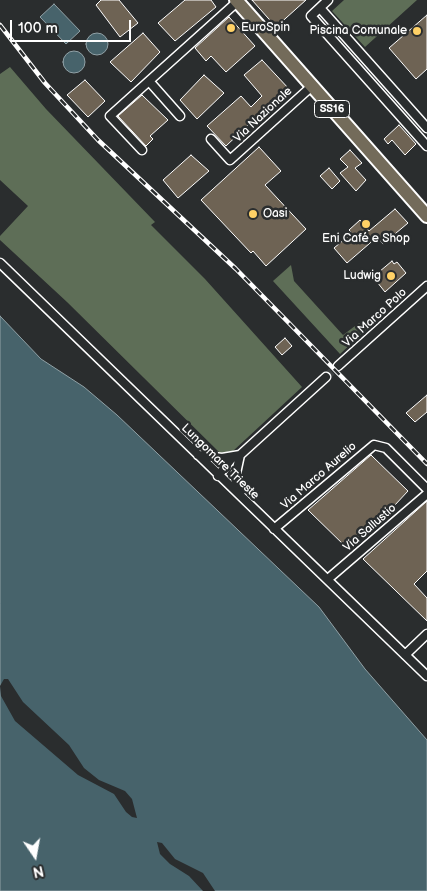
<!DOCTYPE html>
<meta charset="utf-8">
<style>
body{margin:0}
#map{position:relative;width:427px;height:891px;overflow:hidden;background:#2a2d2e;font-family:"Balsamiq Sans",sans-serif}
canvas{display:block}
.north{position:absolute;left:10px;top:831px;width:50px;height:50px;-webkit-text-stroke:4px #2a2d2e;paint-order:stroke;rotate:168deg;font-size:14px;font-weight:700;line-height:20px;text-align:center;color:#fff}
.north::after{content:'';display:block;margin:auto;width:18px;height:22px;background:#fff;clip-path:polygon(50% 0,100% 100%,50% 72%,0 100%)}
.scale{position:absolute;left:10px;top:20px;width:121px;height:22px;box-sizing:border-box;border:2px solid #fff;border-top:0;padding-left:6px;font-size:15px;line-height:18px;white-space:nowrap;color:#fff;-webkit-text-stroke:4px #2a2d2e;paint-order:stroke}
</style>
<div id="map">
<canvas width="427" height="891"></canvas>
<div class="north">N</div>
<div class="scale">100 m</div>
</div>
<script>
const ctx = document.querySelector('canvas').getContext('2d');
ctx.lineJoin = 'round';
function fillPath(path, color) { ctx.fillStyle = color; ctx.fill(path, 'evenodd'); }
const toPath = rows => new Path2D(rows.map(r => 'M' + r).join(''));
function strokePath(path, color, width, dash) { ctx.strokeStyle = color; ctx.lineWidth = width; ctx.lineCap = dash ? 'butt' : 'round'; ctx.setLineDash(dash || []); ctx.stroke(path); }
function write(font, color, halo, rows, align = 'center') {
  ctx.font = font + ' "Balsamiq Sans",sans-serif'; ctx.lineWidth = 5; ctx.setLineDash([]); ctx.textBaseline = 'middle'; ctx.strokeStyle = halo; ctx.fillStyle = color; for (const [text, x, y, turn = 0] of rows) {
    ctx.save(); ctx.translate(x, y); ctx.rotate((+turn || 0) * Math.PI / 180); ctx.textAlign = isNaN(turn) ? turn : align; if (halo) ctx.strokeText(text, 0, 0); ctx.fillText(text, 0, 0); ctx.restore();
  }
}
fillPath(toPath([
 [344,0,417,0,365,47,332,11],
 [10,67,46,109,155,222,151,225,205,279,302,387,233,451,220,453,67,302,0,240,0,236,28,206,0,180,0,74],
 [291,265,294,281,343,335,359,323,367,329,340,354,273,281]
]), '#5e6e57');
const water = toPath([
 [54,4,80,31,66,44,40,17,54,4],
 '86 44a11 11 0 1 1 22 0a11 11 0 1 1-22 0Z',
 '63 62a11 11 0 1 1 22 0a11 11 0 1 1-22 0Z',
 [0,316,41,359,84,387,117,415,319,607,365,669,427,740,427,891,0,891,0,316]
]);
fillPath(water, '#47636b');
strokePath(water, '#91a1a6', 1);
fillPath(toPath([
 [4,679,8,679,23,702,69,745,84,768,99,780,125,791,132,799,137,818,132,817,126,812,114,794,78,775,15,721,1,696,0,686],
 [157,842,162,843,175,859,203,873,215,891,203,891,189,876,170,864,160,854]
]), '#2a2d2e');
const building = toPath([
 [101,0,119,0,138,23,120,37,96,5,101,0],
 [185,0,211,0,216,7,175,41,158,23,185,0],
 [252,0,306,0,276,27,252,0],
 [427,15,427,69,416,79,389,48,427,15],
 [229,17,255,46,226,72,211,56,206,61,195,48,229,17],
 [143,33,160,52,131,82,110,62,143,33],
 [262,60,290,90,267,110,266,108,226,146,207,126,241,96,251,107,262,96,244,75,262,60],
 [204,75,224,93,197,119,180,100,204,75],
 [85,80,105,101,88,117,67,95,85,80],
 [142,95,168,120,150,136,153,139,146,146,118,116,142,95],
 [399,125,416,144,405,155,392,140,388,144,384,139,399,125],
 [259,147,281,171,265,185,306,229,266,266,253,251,251,253,201,200,259,147],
 [350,150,362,163,355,168,366,180,356,191,340,173,348,167,340,159,350,150],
 [191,155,209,171,178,198,163,180,191,155],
 [329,168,340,181,332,189,320,176,329,168],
 [395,209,408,223,383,244,377,237,347,263,334,248,352,233,349,230,360,220,369,231,395,209],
 [392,261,394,264,397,262,406,273,385,292,373,277,392,261],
 [285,338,292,346,282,355,275,347,285,338],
 [427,395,427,412,415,422,406,413,427,395],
 [371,455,408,491,381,520,364,535,362,533,347,548,308,510,371,455],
 [427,501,427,571,414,584,427,598,427,621,363,559,427,501]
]);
fillPath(building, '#6e6354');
strokePath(building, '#fff', 1);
strokePath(toPath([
 [326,377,338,366]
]), '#3f4243', 8, [8, 4]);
const minor = toPath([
 [328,0,311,16,427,146],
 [320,8,427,128],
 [149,81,180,116],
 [211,139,230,160,312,86],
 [142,150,110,116,237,2],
 [0,263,427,676],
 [338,366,427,286],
 [198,455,222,458,240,455,326,377],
 [240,455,235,478,241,496],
 [218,476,232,458],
 [274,529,374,445,386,448,427,489],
 [328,579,427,494],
 [405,655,427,634]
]);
const primary = toPath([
 [236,0,427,216]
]);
strokePath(minor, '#fff', 11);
strokePath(primary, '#fff', 16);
strokePath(minor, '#2a2d2e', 8);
strokePath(primary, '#736b5a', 12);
const rail = toPath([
 [0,25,45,83,98,140,236,269,427,464]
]);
strokePath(rail, '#fff', 4.5);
strokePath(rail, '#2a2d2e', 2.5, [8]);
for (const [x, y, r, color] of [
 [231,28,5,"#ffd166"],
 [417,31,5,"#ffd166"],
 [253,214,5,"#ffd166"],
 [366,224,5,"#ffd166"],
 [391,276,5,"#ffd166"]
]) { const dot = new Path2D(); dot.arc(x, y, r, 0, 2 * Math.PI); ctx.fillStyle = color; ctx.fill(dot); strokePath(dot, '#2a2d2e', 2); }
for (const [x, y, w] of [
 [332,109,35]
]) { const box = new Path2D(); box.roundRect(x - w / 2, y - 8.5, w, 17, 4); ctx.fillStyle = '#2a2d2e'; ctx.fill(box); strokePath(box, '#fff', 1); }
write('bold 11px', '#fff', null, [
 ["SS16",332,109]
]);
write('12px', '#fff', '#2a2d2e', [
 ["EuroSpin",241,28],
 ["Piscina Comunale",407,31,"right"],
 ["Oasi",263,214],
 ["Eni Café e Shop",366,239,"center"],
 ["Ludwig",381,276,"right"]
], 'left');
write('12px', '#fff', '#2a2d2e', [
 ["Via Nazionale",263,115,-43],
 ["Via Marco Polo",375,318,-42],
 ["Lungomare Trieste",220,462,44],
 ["Via Marco Aurelio",319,476,-41],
 ["Via Sallustio",370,528,-41]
]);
</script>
